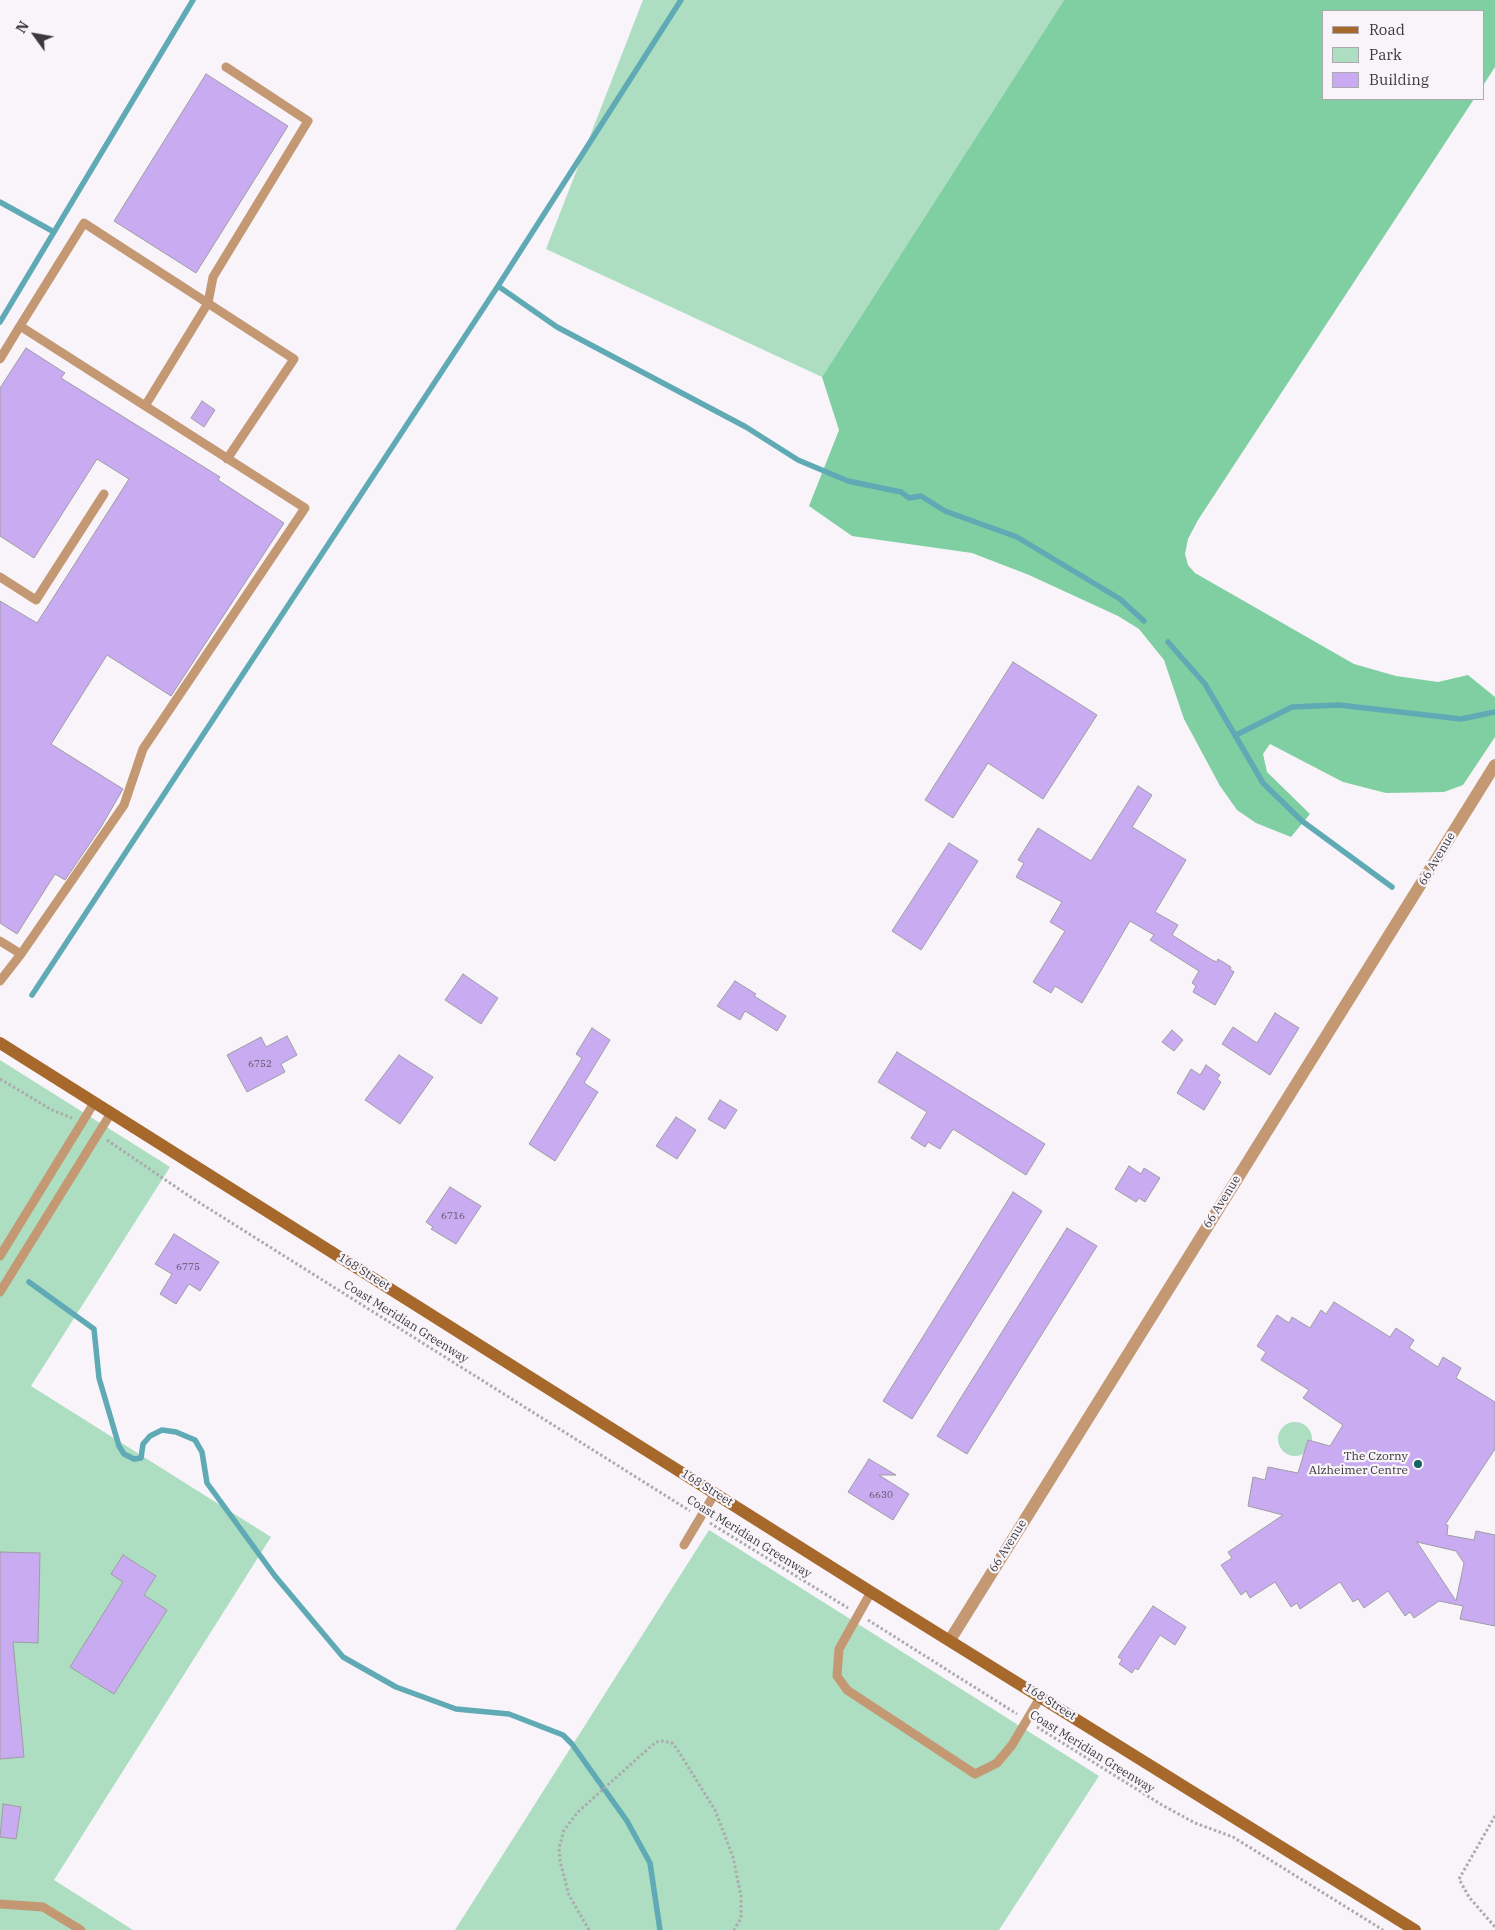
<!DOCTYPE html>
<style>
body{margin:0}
#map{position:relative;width:1495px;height:1930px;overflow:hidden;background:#f8f4fa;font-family:"IBM Plex Serif",serif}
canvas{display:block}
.legend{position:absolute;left:1322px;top:10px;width:162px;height:90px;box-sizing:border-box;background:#f8f4fa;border:1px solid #aca9ae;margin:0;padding:6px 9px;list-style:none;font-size:15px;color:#3b393b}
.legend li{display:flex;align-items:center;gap:10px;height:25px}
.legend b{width:25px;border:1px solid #aca9ae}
.north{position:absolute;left:10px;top:10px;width:50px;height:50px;-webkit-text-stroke:4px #f8f4fa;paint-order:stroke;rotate:302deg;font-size:14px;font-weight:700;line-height:20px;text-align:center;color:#3b393b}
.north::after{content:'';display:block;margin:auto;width:18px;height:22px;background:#3b393b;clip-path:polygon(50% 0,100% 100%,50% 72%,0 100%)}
</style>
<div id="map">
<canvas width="1495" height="1930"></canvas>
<ul class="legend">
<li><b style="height:6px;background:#a7692b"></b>Road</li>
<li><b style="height:14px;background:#addec1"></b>Park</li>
<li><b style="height:14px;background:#c8abf1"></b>Building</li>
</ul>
<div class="north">N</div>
</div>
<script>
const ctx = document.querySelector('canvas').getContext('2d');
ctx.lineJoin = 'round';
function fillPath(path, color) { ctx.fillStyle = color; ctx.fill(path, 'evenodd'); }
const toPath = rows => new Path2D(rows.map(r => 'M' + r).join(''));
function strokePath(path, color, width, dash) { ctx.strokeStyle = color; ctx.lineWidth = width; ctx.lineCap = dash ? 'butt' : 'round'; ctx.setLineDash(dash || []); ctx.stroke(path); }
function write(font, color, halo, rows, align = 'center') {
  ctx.font = font + ' "IBM Plex Serif",serif'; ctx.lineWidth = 4.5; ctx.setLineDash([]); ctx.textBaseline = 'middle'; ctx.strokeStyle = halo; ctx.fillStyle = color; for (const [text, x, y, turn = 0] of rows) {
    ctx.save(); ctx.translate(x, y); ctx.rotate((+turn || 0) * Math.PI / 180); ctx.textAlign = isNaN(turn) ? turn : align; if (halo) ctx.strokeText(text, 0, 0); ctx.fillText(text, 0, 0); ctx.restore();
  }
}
fillPath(toPath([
 [643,0,1064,0,822,377,546,249],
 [0,1060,170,1167,31,1386,271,1537,54,1880,133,1930,0,1930],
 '1278 1439a17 17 0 1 1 34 0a17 17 0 1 1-34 0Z',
 [709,1530,1099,1776,999,1930,455,1930]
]), '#addec1');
fillPath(toPath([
 [1064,0,1495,0,1495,67,1484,84,1484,11,1324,11,1324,99,1474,99,1198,520,1188,539,1185,554,1188,565,1195,573,1354,664,1396,676,1438,682,1468,675,1495,697,1495,737,1463,785,1444,792,1386,793,1343,782,1270,744,1263,754,1267,772,1310,814,1291,837,1256,823,1237,810,1220,786,1184,719,1164,660,1139,629,1118,616,1029,575,972,553,852,536,809,506,839,430,822,377]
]), '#80cfa3');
strokePath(toPath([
 [0,202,54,232],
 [498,286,557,327,746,427,798,460,848,481,901,492,909,498,921,496,945,511,1017,537,1120,599,1144,621],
 [0,322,193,0],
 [1168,642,1205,684,1263,783,1302,821,1392,887],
 [1236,735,1292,707,1339,705,1461,719,1495,712],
 [32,995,498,286,681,0],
 [29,1282,94,1329,99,1378,119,1446,124,1454,134,1459,141,1458,143,1444,150,1436,162,1430,176,1432,195,1440,202,1452,207,1483,275,1576,343,1657,396,1687,456,1709,509,1714,563,1735,572,1744,627,1821,650,1863,660,1930]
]), '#5faab4', 5.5);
const building = toPath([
 [206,74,288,126,196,273,114,221,206,74],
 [26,348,65,373,61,378,220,477,218,480,284,523,171,696,107,655,51,744,123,789,101,827,65,880,55,874,17,934,0,923,0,601,37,623,129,479,97,459,34,558,0,536,0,388,26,348],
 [202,401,215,410,204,427,191,418,202,401],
 [1013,662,1097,715,1043,799,988,763,953,818,925,800,1013,662],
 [1138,786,1152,795,1132,827,1186,860,1155,912,1178,925,1172,935,1212,960,1217,962,1218,959,1231,967,1230,969,1234,972,1215,1005,1193,992,1196,986,1192,983,1199,971,1150,940,1154,935,1130,921,1082,1003,1055,986,1051,993,1033,982,1065,931,1050,922,1062,902,1016,877,1024,863,1018,860,1038,828,1091,861,1138,786],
 [949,843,978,861,921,950,892,931,949,843],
 [463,974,498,998,481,1024,445,1000,463,974],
 [735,981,756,994,754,996,786,1016,777,1031,745,1011,740,1020,717,1006,735,981],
 [1275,1013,1299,1028,1270,1075,1222,1044,1233,1027,1257,1043,1275,1013],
 [592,1028,610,1040,584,1083,598,1092,555,1161,529,1144,582,1058,576,1054,592,1028],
 [1172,1030,1183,1040,1174,1051,1162,1042,1172,1030],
 [287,1036,297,1055,281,1064,285,1072,247,1092,227,1055,261,1037,266,1047,287,1036],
 [897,1052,1045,1144,1026,1175,953,1129,940,1149,928,1142,925,1147,911,1138,927,1112,878,1082,897,1052],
 [399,1055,433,1077,400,1124,365,1100,399,1055],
 [1206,1065,1220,1075,1217,1079,1221,1082,1204,1110,1177,1093,1191,1069,1200,1075,1206,1065],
 [720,1100,737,1110,725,1129,708,1119,720,1100],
 [676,1117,696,1130,677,1159,656,1146,676,1117],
 [1129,1166,1141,1174,1144,1168,1160,1178,1145,1202,1139,1198,1136,1202,1115,1189,1129,1166],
 [450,1187,481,1206,456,1244,431,1229,433,1227,426,1222,450,1187],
 [1013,1192,1042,1211,912,1419,883,1401,1013,1192],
 [1067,1228,1097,1246,967,1454,937,1436,1067,1228],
 [174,1234,219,1262,200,1291,189,1284,176,1304,160,1294,172,1274,155,1264,174,1234],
 [1334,1302,1390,1337,1396,1328,1414,1340,1409,1348,1438,1367,1443,1357,1461,1368,1456,1378,1495,1402,1495,1449,1445,1525,1448,1525,1447,1535,1474,1540,1476,1531,1495,1535,1495,1626,1460,1619,1463,1606,1439,1601,1414,1618,1410,1612,1405,1616,1388,1591,1364,1608,1358,1599,1353,1602,1340,1582,1300,1609,1297,1603,1291,1607,1275,1582,1250,1598,1246,1591,1241,1595,1221,1565,1232,1558,1228,1552,1283,1515,1248,1506,1253,1477,1265,1480,1268,1467,1298,1473,1308,1440,1330,1446,1343,1425,1303,1398,1309,1390,1261,1360,1266,1352,1257,1346,1277,1315,1289,1323,1292,1317,1310,1328,1321,1310,1326,1314,1334,1302],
 [1417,1542,1456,1551,1464,1563,1456,1601,1417,1542],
 [869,1459,896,1475,879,1475,909,1494,893,1520,848,1492,869,1459],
 [0,1552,40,1553,38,1643,13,1642,24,1757,0,1759,0,1552],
 [123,1555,156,1576,144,1595,167,1610,114,1694,70,1667,123,1582,111,1574,123,1555],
 [1153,1606,1186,1627,1175,1645,1160,1635,1138,1670,1135,1668,1132,1673,1119,1664,1122,1660,1118,1657,1153,1606],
 [3,1804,21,1807,16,1839,0,1837,3,1804]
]);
fillPath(building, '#c8abf1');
strokePath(building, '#9f9da3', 1);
strokePath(toPath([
 [0,1079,52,1110,72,1118],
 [107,1140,192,1198,690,1511],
 [710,1523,848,1608],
 [868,1620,1017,1714],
 [1037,1727,1162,1805,1195,1823,1233,1837,1383,1930],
 [1495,1816,1459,1879,1469,1897,1495,1927],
 [589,1930,569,1895,560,1861,559,1848,564,1830,578,1812,631,1764,656,1742,663,1741,672,1743,677,1749,715,1810,733,1857,741,1896,741,1918,734,1930]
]), '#adaaaf', 3, [2.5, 2.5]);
strokePath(toPath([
 [20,326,84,223,294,359,227,459],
 [0,359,20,326,305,508,143,749,124,805,21,954,0,981],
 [145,406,208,303,213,277,308,121,226,67],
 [0,577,36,600,104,494],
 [0,941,21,954],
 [0,1256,94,1103],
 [0,1292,111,1113],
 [684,1545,715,1493],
 [871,1592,839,1649,837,1676,847,1690,975,1774,997,1763,1012,1745,1041,1696],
 [0,1904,43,1907,81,1930]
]), '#c39872', 9);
strokePath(toPath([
 [950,1640,1495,765]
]), '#c39872', 12);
strokePath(toPath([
 [0,1043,871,1592,1415,1930]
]), '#a7692b', 12);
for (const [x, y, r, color] of [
 [1418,1464,5,"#156467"]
]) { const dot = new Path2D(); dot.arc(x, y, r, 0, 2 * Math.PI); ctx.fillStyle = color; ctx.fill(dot); strokePath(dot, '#f8f4fa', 2); }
write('10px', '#5e5668', null, [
 ["6752",260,1064],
 ["6716",453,1216],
 ["6775",188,1267],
 ["6630",881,1495]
]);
write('12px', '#3b393b', '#f8f4fa', [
 ["66 Avenue",1437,859,-59],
 ["66 Avenue",1222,1202,-58],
 ["168 Street",364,1272,32],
 ["Coast Meridian Greenway",406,1322,32],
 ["168 Street",707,1488,32],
 ["Coast Meridian Greenway",749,1537,32],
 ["66 Avenue",1008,1546,-58],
 ["168 Street",1050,1702,32],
 ["Coast Meridian Greenway",1092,1752,32]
]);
write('12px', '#3b393b', '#f8f4fa', [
 ["The Czorny",1408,1457],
 ["Alzheimer Centre",1408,1471]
], 'right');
</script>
